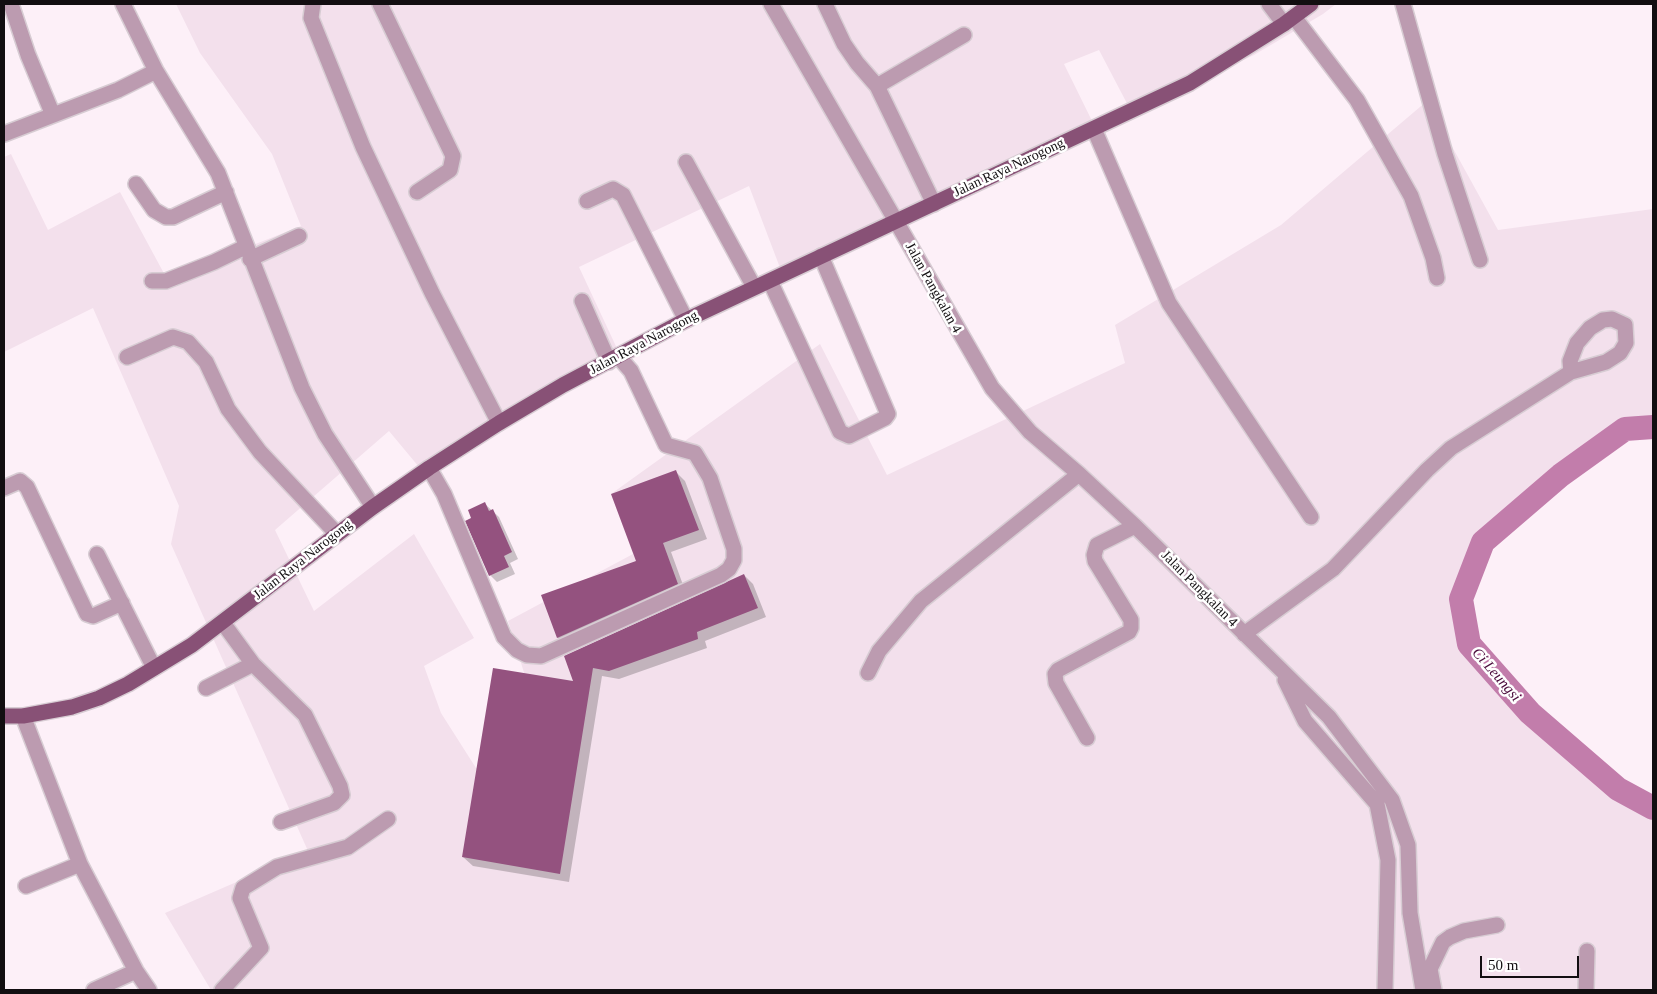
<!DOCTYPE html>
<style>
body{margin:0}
#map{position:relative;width:1657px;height:994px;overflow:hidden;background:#fdf0f8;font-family:Georgia,serif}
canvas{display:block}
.frame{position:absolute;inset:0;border:5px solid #120e11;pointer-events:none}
.scale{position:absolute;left:1480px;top:956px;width:99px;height:22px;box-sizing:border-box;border:2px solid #120e11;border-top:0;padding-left:6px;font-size:15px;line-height:18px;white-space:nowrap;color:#120e11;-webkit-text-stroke:4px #fff;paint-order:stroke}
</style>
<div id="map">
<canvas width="1657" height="994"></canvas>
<div class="frame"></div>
<div class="scale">50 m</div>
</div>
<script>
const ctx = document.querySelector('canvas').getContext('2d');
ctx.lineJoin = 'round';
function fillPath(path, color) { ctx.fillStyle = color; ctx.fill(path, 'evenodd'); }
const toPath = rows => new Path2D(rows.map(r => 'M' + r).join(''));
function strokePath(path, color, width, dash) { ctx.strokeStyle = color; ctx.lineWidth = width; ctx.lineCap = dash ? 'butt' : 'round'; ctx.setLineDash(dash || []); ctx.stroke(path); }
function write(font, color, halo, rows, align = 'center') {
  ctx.font = font + ' Georgia,serif'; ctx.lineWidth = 5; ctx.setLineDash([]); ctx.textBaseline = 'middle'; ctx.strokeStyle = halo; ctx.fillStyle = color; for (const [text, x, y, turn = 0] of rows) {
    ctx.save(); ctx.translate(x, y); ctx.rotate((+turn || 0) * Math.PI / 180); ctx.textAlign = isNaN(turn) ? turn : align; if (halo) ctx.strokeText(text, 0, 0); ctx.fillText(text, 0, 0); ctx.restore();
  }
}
fillPath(toPath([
 [176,4,1336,4,1323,14,1254,55,1132,113,1099,50,1064,64,1095,127,785,281,749,186,579,267,621,357,542,392,429,479,389,431,275,530,314,611,414,534,474,638,424,666,441,713,476,768,521,754,535,708,508,621,633,554,611,494,820,344,887,475,1125,363,1115,325,1281,225,1427,101,1498,230,1653,209,1653,426,1625,428,1561,475,1483,542,1461,599,1469,644,1530,713,1618,789,1653,808,1653,990,211,990,165,913,308,851,171,544,179,506,93,308,4,352,4,157,11,154,48,230,120,192,167,279,301,226,272,154,200,53]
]), '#f3e0ec');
fillPath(toPath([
 [676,472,685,481,707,539,671,552,686,593,567,647,558,638,543,595,638,561],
 [485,504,499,517,518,559,510,563,515,574,497,582,490,575],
 [744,575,753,584,766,617,705,641,707,648,619,679,602,676,569,882,473,866,463,857,575,683,565,657]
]), '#0003');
strokePath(toPath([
 [1653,427,1625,429,1561,475,1483,542,1461,599,1469,644,1530,713,1618,789,1653,808]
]), '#c27dab', 24);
fillPath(toPath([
 [676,470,699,530,663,543,678,584,557,638,541,595,636,561,611,494],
 [485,502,489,511,493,509,512,552,504,556,509,567,489,576,465,521,471,518,468,510],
 [744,574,758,608,697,632,698,639,609,671,593,668,560,874,462,857,493,668,573,681,564,656]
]), '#94527f');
const minor = toPath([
 [11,4,28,55,53,115],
 [123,4,156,71,218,173,302,388,325,434,373,507],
 [313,4,311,18,363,147,432,293,499,423],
 [380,4,453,156,450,170,417,192],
 [771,4,992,388,1030,432,1079,474,1135,526,1329,717,1392,800,1408,845,1410,913,1423,990],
 [825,4,844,44,857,63,877,86],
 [1269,4,1284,24],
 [1403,4,1445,154,1480,260],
 [1294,17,1357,100,1411,196,1433,258,1437,278],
 [1094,129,1169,303,1311,517],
 [4,134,118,90,156,71],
 [686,162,754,287],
 [136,184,154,210,166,217,173,217,226,192],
 [587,201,613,189,623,195,686,320],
 [934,204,877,86,964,35],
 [250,259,299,236],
 [152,281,166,281,214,262,245,247],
 [770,281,840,432,849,436,885,418,888,414,821,256],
 [582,301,609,362],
 [127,357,173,337,188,342,206,362,228,409,260,452,337,534],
 [429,468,444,494,504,637,517,650,527,655,541,656,721,575,729,569,734,560,734,549,710,478,695,453,666,445,631,371,618,356],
 [4,488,20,481,27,487,87,614,93,616,122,603],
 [97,554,154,668],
 [223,623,253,664,305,715,340,786,342,795,334,803,281,822],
 [1244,634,1333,569,1427,470,1451,448,1571,372,1606,362,1620,353,1626,343,1625,325,1612,319,1603,320,1590,328,1577,343,1570,361,1571,372],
 [868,673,879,651,921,601,1079,474],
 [1285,680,1305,721,1377,804,1388,860,1385,990],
 [206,688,253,664],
 [23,716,80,864,136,971,149,990],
 [1087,738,1056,683,1055,674,1058,670,1129,632,1131,628,1131,620,1095,561,1094,555,1097,545,1135,526],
 [26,886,80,864],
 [94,990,136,971],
 [222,990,261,948,240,898,243,888,277,867,348,847,388,819],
 [1434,990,1430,969,1443,942,1450,937,1464,931,1497,925],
 [1586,990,1587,951]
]);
const major = toPath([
 [4,716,23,716,72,707,99,698,128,684,192,645,373,507,429,468,499,423,563,385,686,320,1190,83,1284,24,1311,4]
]);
strokePath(minor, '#d7ccd3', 18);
strokePath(major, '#d7ccd3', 18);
strokePath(minor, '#bc9bb0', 15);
strokePath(major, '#885176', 15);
write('14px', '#120e11', '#fff', [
 ["Jalan Raya Narogong",1009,168,-25],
 ["Jalan Pangkalan 4",933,288,61],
 ["Jalan Raya Narogong",644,343,-28],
 ["Jalan Raya Narogong",303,560,-38],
 ["Jalan Pangkalan 4",1199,589,45]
]);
write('italic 15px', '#4a0b3b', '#fff', [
 ["Ci Leungsi",1496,675,49]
]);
</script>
